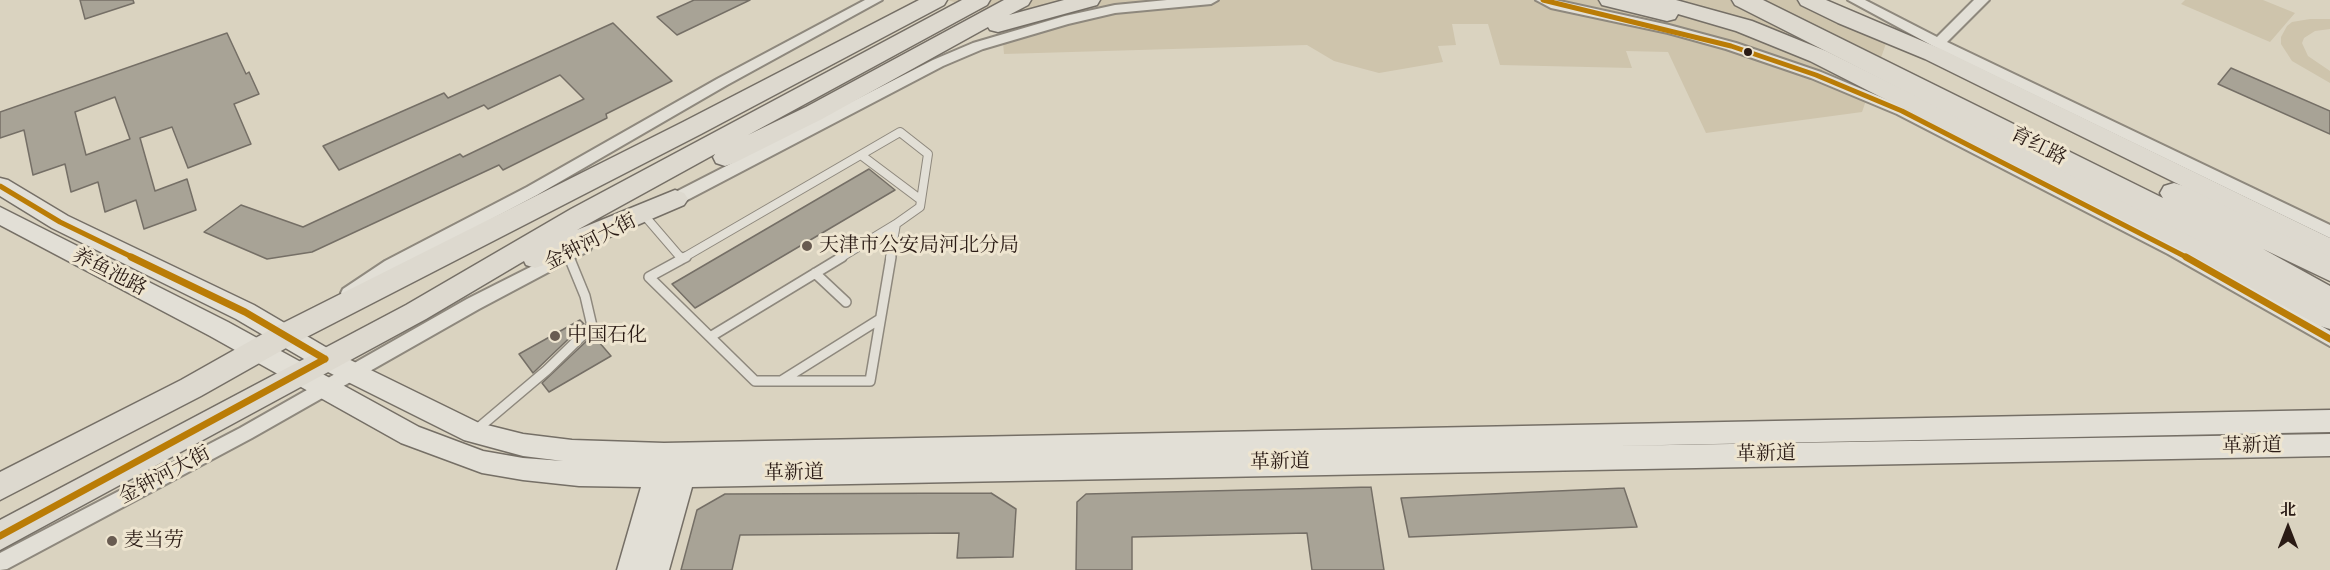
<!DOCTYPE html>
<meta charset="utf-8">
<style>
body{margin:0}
#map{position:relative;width:2330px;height:570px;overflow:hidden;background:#dad3c0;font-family:Cardo,"Noto Serif SC",serif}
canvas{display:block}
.north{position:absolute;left:2258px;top:498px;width:60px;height:60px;-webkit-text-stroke:4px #eee5d0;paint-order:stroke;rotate:0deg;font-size:16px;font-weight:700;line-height:24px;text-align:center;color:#2a1b15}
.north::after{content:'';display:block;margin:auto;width:21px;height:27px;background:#2a1b15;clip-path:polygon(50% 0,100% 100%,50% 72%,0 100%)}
</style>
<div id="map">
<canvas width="2330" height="570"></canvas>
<div class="north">北</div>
</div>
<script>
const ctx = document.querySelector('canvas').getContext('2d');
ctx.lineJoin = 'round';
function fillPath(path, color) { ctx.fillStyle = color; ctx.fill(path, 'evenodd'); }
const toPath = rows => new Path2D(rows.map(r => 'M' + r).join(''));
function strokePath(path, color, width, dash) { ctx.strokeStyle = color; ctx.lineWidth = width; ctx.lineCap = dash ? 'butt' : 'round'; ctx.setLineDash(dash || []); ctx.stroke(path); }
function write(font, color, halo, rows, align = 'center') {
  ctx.font = font + ' Cardo,"Noto Serif SC",serif'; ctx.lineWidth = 6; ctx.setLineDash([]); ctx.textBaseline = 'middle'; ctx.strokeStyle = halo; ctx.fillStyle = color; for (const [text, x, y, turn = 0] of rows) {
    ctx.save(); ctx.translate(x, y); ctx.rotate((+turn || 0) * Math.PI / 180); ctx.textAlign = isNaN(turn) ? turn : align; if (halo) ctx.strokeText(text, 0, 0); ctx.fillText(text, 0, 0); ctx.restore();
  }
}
fillPath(toPath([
 [948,0,1827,0,1890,32,1862,112,1706,133,1668,52,1626,51,1632,68,1500,65,1488,24,1452,24,1456,45,1438,46,1443,62,1379,73,1334,61,1307,45,1004,54,1001,19],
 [2185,0,2263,0,2295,13,2270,42,2181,4],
 [2310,19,2330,19,2330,29,2315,31,2304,38,2302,43,2308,56,2330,71,2330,83,2292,61,2281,44,2281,37,2287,26,2292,22]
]), '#cec4ac');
const building = toPath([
 [80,0,133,0,134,3,85,19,80,0],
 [694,0,750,0,677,35,657,17,694,0],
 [613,23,672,81,606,114,607,118,503,170,499,165,312,252,267,259,204,232,241,205,303,227,460,154,463,157,584,99,560,75,488,109,484,105,339,170,323,146,444,93,448,98,613,23],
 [227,33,246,74,249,72,259,94,234,104,251,144,188,168,172,127,140,138,155,191,187,179,196,210,144,229,136,200,105,212,98,182,71,192,65,164,33,175,24,130,0,138,0,112,227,33],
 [115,97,130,139,86,155,75,112,115,97],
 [2231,68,2330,111,2330,134,2218,84,2231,68],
 [869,169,895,190,695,308,672,284,869,169],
 [580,320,584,324,533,373,519,354,580,320],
 [593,335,611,356,549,392,542,383,593,335],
 [1371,487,1384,570,1312,570,1307,533,1132,537,1132,570,1076,570,1077,502,1086,494,1371,487],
 [1624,488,1637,527,1409,537,1401,498,1624,488],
 [991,493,1016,509,1013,557,957,558,959,533,740,535,732,570,681,570,697,510,725,494,991,493]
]);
fillPath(building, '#a8a396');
strokePath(building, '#756f66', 1.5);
const laneFar1 = toPath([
 [861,155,921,200],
 [644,215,681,258],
 [568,255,569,258],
 [683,258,900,132,928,154,920,207,896,224,890,258],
 [840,258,896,224]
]);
const lane = toPath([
 [680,257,682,259],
 [682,259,649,277,755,381,870,381,891,257],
 [682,259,686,257],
 [815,273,846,302],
 [710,337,842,257],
 [781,381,880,319],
 [476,430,547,370,592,326,585,296,569,257]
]);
const street = toPath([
 [865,0,882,0,727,85,537,195,397,269,355,297,349,299,343,297,341,293,343,289,385,261,527,187,717,79,865,0],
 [1167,0,1218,0,1211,4,1115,13,1068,24,983,49,943,66,672,208,666,210,660,208,658,204,660,200,933,60,973,43,1065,16,1115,5,1167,0],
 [1536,0,1555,0,1669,25,1736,43,1821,72,1907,108,2180,246,2330,331,2330,346,2168,254,1897,114,1811,78,1726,49,1668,33,1551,8,1536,0],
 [1848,0,1865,0,1937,37,1974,0,1989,0,1947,42,2330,225,2330,238,1933,46,1848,0],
 [584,240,590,242,592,246,590,250,479,309,252,438,7,569,0,570,0,553,240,428,467,299,584,240]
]);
const secondary = toPath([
 [0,178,8,180,68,216,254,305,334,352,479,423,523,434,572,440,664,443,2330,410,2330,432,1611,446,2330,434,2330,456,692,487,669,570,617,570,641,487,579,486,523,480,482,473,401,443,210,336,0,225,0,207,228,322,419,427,483,451,523,458,563,461,523,456,464,440,316,366,236,319,52,228,0,196,0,178]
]);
const primary = toPath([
 [919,0,947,0,944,5,701,134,295,343,201,396,0,500,0,472,181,380,275,327,683,122,919,0],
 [962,0,990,0,987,5,748,135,806,107,1004,0,1031,0,1028,5,1009,15,1064,0,1100,0,1097,5,998,32,990,30,988,27,822,119,734,163,725,166,716,163,713,157,715,154,577,230,675,190,684,193,688,199,684,205,544,265,535,268,526,265,524,261,426,319,0,550,0,520,406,305,571,209,962,0],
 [1599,0,1676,0,1752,21,1826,51,2213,243,2330,305,2330,329,2320,326,2195,257,1810,61,1736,31,1678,14,1675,19,1667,21,1602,5,1599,0],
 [1798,0,1826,0,1941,49,2330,238,2330,259,1925,59,1838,23,1801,5,1798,0]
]);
const highway = toPath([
 [1732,0,1763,0,2163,198,2160,193,2164,186,2174,183,2184,186,2330,257,2330,281,2263,249,2330,286,2330,312,2319,308,2204,243,1735,5,1732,0]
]);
strokePath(laneFar1, '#8e887d', 10);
strokePath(lane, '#8e887d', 12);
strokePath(street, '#8e887d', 4);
strokePath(secondary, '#756f66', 3);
strokePath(primary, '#756f66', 3);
strokePath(highway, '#756f66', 3);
strokePath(laneFar1, '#e2dfd6', 8);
strokePath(lane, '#e2dfd6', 9);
fillPath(street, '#e2dfd6');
fillPath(secondary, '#e2dfd6');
fillPath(primary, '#ddd9cf');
fillPath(highway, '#ddd9cf');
strokePath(toPath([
 [1543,0,1731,46,1816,75,1902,111,2188,258],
 [0,186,60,222,134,258]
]), '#ba7c06', 5);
strokePath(toPath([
 [131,257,245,312,325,359],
 [2186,257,2330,339],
 [0,536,325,359]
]), '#ba7c06', 7);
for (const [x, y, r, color] of [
 [1748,52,5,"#2a1b15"],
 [807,246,6,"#685b51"],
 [555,336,6,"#685b51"],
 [112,541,6,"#685b51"]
]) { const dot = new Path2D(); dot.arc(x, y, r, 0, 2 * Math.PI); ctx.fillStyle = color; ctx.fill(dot); strokePath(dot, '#eee5d0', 2); }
write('20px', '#2a1b15', '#eee5d0', [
 ["育红路",2038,147,27],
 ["金钟河大街",591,243,-27],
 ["养鱼池路",109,273,27],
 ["革新道",2252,447,-1],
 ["革新道",1766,455,-1],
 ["革新道",1280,463,-1],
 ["革新道",794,474,-1],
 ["金钟河大街",165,476,-28]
]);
write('20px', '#2a1b15', '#eee5d0', [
 ["天津市公安局河北分局",819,246],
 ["中国石化",567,336],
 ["麦当劳",124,541]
], 'left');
</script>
